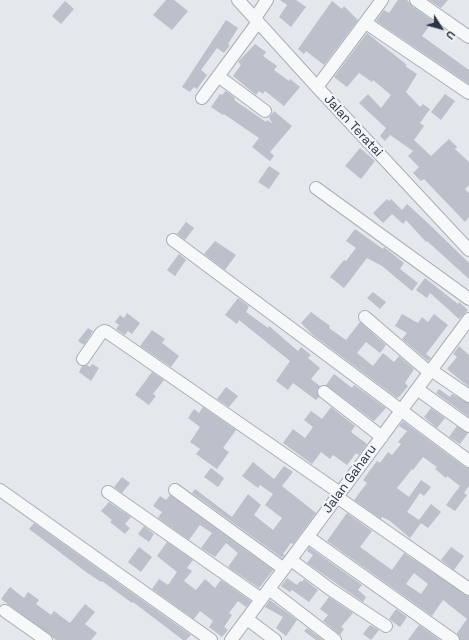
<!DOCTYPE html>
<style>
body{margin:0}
#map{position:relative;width:469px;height:640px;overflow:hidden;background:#e4e7ec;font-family:"Space Grotesk",sans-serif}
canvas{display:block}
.north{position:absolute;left:421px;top:8px;width:40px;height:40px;-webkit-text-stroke:3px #f4f6f9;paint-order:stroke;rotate:127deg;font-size:11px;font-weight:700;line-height:16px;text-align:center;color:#2b3445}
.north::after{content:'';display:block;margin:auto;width:14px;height:18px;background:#2b3445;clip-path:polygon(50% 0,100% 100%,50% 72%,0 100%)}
</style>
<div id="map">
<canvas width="469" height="640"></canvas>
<div class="north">U</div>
</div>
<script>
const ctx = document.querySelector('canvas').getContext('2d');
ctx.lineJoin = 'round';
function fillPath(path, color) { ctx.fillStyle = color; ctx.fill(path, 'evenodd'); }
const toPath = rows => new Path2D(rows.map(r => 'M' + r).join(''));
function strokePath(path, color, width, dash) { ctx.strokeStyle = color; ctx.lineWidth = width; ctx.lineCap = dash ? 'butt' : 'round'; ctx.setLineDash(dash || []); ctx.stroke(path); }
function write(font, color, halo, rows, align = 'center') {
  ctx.font = font + ' "Space Grotesk",sans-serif'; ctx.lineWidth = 4; ctx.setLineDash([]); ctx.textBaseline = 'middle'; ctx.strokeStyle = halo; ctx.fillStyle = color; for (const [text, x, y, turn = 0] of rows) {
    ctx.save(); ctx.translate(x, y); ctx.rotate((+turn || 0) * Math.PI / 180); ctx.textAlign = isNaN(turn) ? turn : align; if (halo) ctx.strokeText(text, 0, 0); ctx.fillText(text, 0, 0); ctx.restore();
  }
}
fillPath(toPath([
 [166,0,174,0,188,11,172,30,153,15],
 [280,0,296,0,306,7,291,27,279,17,287,5],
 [398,0,407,0,412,6,433,21,422,36,469,70,469,84,376,21,384,10,389,13],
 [429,0,448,0,441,8],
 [65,1,74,9,61,24,52,16],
 [332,1,342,9,344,6,358,20,324,65,306,51,304,54,298,49],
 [226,20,238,28,228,44,230,45,224,53,217,48,201,70,207,75,197,89,194,87,190,92,182,87],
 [367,33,407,65,405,66,417,74,406,92,420,107,423,104,430,109,420,123,424,126,414,140,431,156,449,139,457,147,455,149,469,162,469,185,465,189,469,193,469,217,465,222,424,179,421,181,413,173,419,167,408,156,413,151,390,135,385,141,380,136,386,128,359,103,368,94,381,108,391,95,373,80,372,82,359,73,347,87,334,77],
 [255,44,266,52,263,56,277,66,274,70,289,81,290,79,300,87,284,106,265,91,263,94,259,91,256,95,233,76,241,65,238,62],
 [226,91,235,98,234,100,266,122,267,120,273,124,269,118,274,111,292,126,270,152,274,156,270,161,252,147,259,138,224,114,223,115,211,107,220,94,222,95],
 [445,94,455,101,441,120,431,112],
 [360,148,375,161,361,179,345,166],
 [269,166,280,173,269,189,258,182],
 [387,199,389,201,391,199,402,210,407,204,430,225,469,263,469,279,427,241,426,242,406,220,403,224,392,214,383,223,373,213],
 [186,222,194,228,185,240,177,234],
 [355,229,383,249,384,247,404,263,400,269,418,283,412,291,382,266,367,258,344,288,330,277,344,260,346,261,356,248,346,241],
 [215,241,236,255,225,270,204,254],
 [179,254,186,260,175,276,167,270],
 [425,278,458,304,459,302,468,310,459,319,430,293,427,298,416,290],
 [373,292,386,302,380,309,367,298],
 [238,298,249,306,246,312,268,328,269,326,298,351,301,347,311,355,308,358,320,368,311,379,320,386,317,391,319,397,316,400,293,383,288,390,276,381,290,361,239,320,237,324,225,315],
 [311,312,330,326,329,328,346,340,360,322,386,345,380,353,366,342,357,353,373,366,383,353,394,362,399,356,414,369,405,383,408,386,400,396,397,398,313,335,301,323],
 [127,313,140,323,132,334,128,331,125,335,116,329,119,325,115,322,120,315,124,318],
 [402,314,418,323,422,317,428,322,434,314,448,325,426,354,431,358,428,361,402,339,407,333,395,326],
 [88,328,93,331,84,345,78,341],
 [152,330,165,339,162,343,179,356,171,367,140,346],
 [459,346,469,355,469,387,447,369,457,357,453,354],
 [92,364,99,368,91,381,79,372,82,366,87,365,90,367],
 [152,372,164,380,153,394,156,396,149,405,135,395],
 [334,374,352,388,354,385,386,408,374,421,326,385],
 [226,387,238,396,229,407,217,399],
 [439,389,450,397,452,394,469,403,469,417,436,393],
 [203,407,236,430,223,448,229,452,217,469,196,454,200,449,190,442,200,427,188,418,194,409,199,413],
 [331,407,355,426,351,432,367,444,359,455,356,453,347,465,333,455,330,459,321,452,312,464,283,443,293,429,305,438,313,427,304,420,311,411,322,419],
 [431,408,445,418,437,428,424,417],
 [403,421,465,467,469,468,469,486,464,493,467,495,455,511,446,505,460,486,447,476,446,478,435,469,437,467,423,457,413,470,412,469,397,488,409,497,421,480,431,487,424,496,420,493,407,512,419,520,431,504,441,512,428,528,421,523,410,538,390,521,382,517,381,519,354,500,367,483,363,480,377,461,380,463,388,452,392,455,401,444,398,442,407,431,399,426],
 [457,426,468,433,460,444,449,437],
 [253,462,274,479,284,466,293,472,282,486,316,513,293,544,291,543,283,554,285,555,282,558,192,493,195,489,232,517,248,494,261,505,254,515,273,530,282,518,265,505,273,494,260,485,258,488,242,476],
 [211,468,224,478,218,487,204,477],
 [122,477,130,483,122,493,114,487],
 [170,495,273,570,259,588,228,567,238,553,226,543,215,557,201,548,212,533,200,525,189,540,158,518,162,512,153,506,160,496,166,500],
 [109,502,131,517,125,524,130,528,125,534,110,522,112,520,101,511],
 [347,513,372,531,360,547,392,570,404,553,469,596,469,640,460,640,457,633,467,619,443,600,432,616,327,541],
 [414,573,428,584,421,594,406,584],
 [34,523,191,635,186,640,183,640,133,602,132,603,102,581,101,582,86,572,29,529],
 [144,526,154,534,149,542,138,534],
 [167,542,193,560,187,568,192,571,184,581,196,590,205,579,215,588,221,580,251,601,246,607,238,601,229,613,232,615,224,627,228,630,222,637,209,627,213,621,200,611,194,619,152,589,159,579,168,585,177,572,157,556],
 [139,547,152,557,141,572,128,562],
 [309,547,362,585,358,590,366,597,363,602,307,563,313,555,307,551],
 [451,547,464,556,454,570,441,560],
 [287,578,297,585,300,581,302,582,304,579,318,590,309,602,292,590,290,592,281,586],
 [10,587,24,598,28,592,39,600,36,604,51,615,54,611,70,623,85,604,95,612,85,624,97,633,91,640,56,640,1,599],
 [329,597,353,613,341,627,344,629,340,635,323,621,328,615,320,609],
 [270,600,297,620,286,636,276,628,283,617,265,607],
 [396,609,407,617,400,627,389,619],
 [370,625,379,630,371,640,363,634],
 [419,625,440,640,408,640],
 [307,628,323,640,316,640,304,631]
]), '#bbc0ca');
const minor = toPath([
 [238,0,317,87,469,250],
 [416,0,469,37],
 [255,18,267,0],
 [366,23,469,93],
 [218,76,265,111],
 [317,87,382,0],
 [202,98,258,22],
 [316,188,469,299],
 [173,240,469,461],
 [365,317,429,372],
 [83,359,101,333,104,331,107,332,340,493],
 [431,370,469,396],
 [417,389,469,426],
 [324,392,382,437],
 [0,490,211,640],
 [175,490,284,569],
 [108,492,261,599],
 [337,497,469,589],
 [308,537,453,640],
 [291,560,330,589,386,626],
 [269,589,335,640],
 [5,611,46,640],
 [247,619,275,640],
 [231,640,469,319]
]);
strokePath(minor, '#a9aeb7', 14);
strokePath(minor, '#f7f8fa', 12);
write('13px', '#2b3445', '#f4f6f9', [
 ["Jalan Teratai",353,126,47],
 ["Jalan Gaharu",350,479,-54]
]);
</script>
